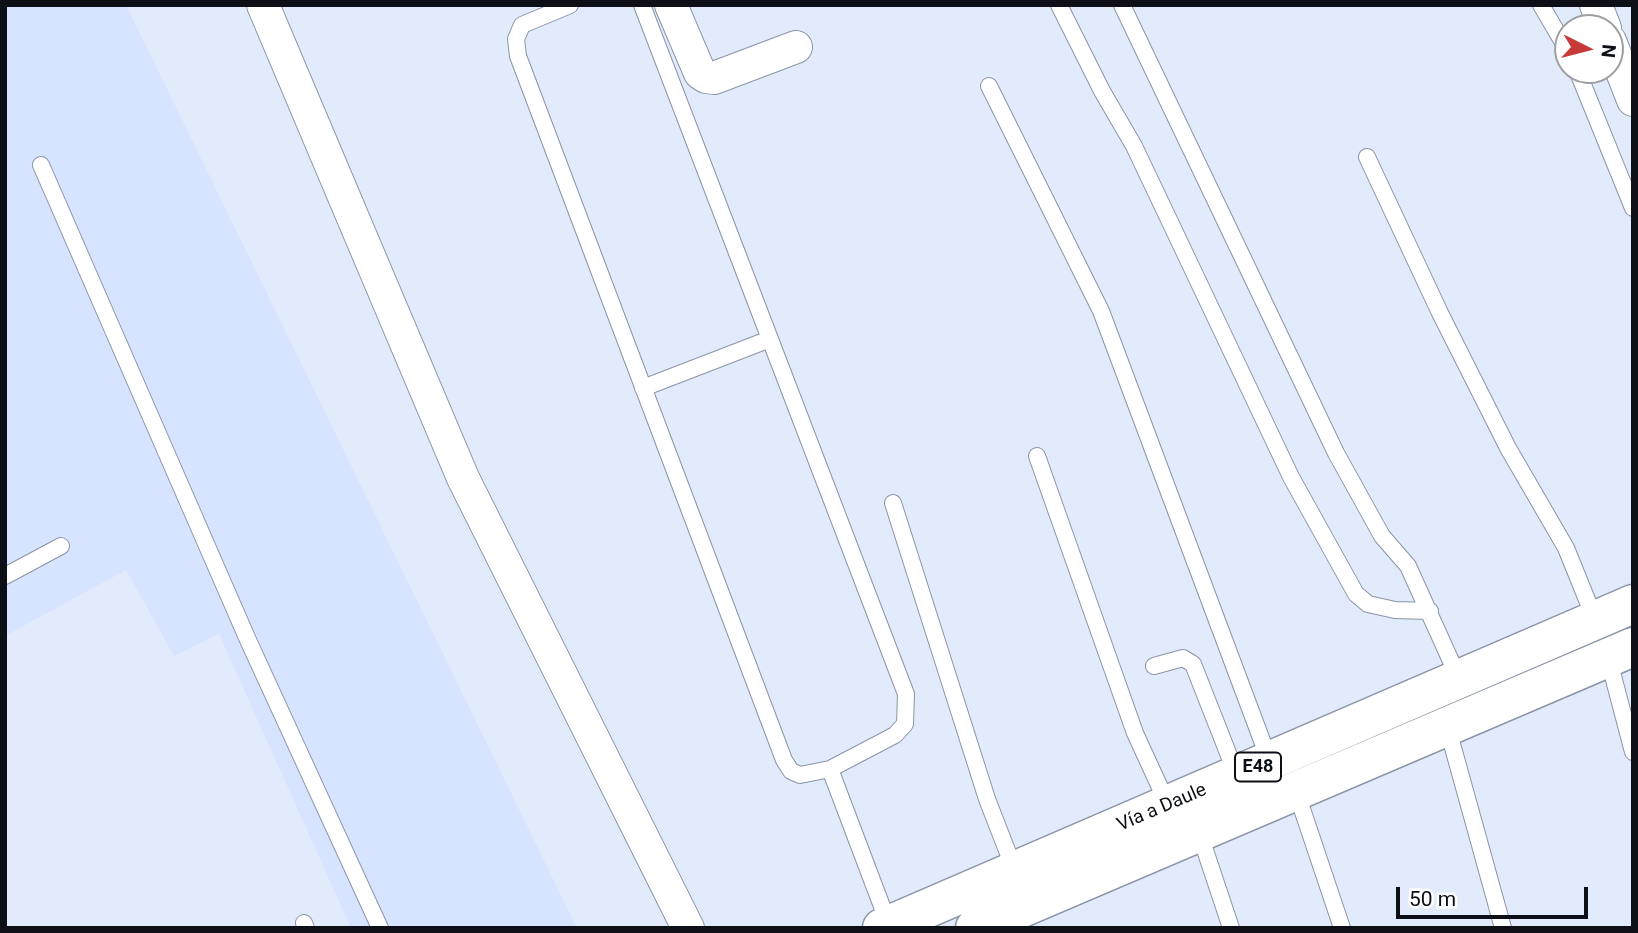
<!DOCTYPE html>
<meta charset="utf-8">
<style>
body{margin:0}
#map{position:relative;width:1638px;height:933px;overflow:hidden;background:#e2ebfb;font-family:Roboto,sans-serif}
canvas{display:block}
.frame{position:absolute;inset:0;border:7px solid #0c0f16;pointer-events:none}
.north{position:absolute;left:1554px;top:14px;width:70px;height:70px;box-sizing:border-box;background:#fff;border:2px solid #9e9fa2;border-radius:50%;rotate:96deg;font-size:19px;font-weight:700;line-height:28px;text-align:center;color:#0c0f16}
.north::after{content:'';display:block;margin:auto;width:24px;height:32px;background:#c83a38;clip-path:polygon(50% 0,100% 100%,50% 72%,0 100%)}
.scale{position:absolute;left:1396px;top:887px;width:192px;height:32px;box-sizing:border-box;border:4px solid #0c0f16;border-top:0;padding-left:9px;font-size:21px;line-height:24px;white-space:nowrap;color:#0c0f16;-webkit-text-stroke:5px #fff;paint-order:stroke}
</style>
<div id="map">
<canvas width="1638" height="933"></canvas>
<div class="frame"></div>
<div class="north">N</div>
<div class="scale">50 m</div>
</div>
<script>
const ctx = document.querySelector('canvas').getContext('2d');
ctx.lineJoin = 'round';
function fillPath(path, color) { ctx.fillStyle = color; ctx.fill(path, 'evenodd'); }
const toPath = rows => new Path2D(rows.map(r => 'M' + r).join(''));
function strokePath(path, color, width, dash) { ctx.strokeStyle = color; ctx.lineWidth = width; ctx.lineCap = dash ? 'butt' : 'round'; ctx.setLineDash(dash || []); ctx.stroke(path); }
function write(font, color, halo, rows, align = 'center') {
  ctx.font = font + ' Roboto,sans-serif'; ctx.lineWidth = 6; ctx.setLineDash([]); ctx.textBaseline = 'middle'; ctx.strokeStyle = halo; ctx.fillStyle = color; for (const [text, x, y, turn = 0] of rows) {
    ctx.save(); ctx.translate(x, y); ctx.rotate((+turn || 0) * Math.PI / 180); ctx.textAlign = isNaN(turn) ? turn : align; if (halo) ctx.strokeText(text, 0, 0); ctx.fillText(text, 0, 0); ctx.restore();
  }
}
fillPath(toPath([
 [5,5,126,5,577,928,351,928,219,634,174,656,126,570,5,636]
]), '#d6e4ff');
const lane = toPath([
 [570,5,522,25,516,39,518,56,784,760,791,771,800,775,830,769,895,735,905,724,906,694,642,5],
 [1059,5,1102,91,1134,146,1291,477,1356,594,1368,604,1395,610,1430,611],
 [1122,5,1336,453,1382,536,1408,566,1459,679],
 [1541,5,1568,51],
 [1577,70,1633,208],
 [989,86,1101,311,1270,762],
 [1367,157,1440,313,1508,448,1566,548,1596,622],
 [41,165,248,640,380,928],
 [643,388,770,339],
 [1037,456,1135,733,1168,805],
 [893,503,987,799,1015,871],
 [5,576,61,546],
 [1608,657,1633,752],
 [1154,666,1183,658,1193,664,1237,776],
 [1447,726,1503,928],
 [830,769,889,925],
 [1296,791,1342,928],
 [1199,832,1231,928],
 [304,923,306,928]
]);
const street = toPath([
 [263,5,463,478,688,928],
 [671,5,700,73,706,77,714,78,796,47],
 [1596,5,1605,28],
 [1610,41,1633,100]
]);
const highway = toPath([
 [882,928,1633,604],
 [975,928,1633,647]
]);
strokePath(lane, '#8b94a7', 18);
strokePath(street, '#8b94a7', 34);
strokePath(highway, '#8b94a7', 41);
strokePath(lane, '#fff', 16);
strokePath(street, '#fff', 32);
strokePath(highway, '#fff', 38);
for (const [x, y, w] of [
 [1258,767,46]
]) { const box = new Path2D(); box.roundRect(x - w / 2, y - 14.5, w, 29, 5); ctx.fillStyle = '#fff'; ctx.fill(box); strokePath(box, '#0c0f16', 2); }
write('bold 18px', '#0c0f16', null, [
 ["E48",1258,767]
]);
write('19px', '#0c0f16', '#fff', [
 ["Vía a Daule",1162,808,-23]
]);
</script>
